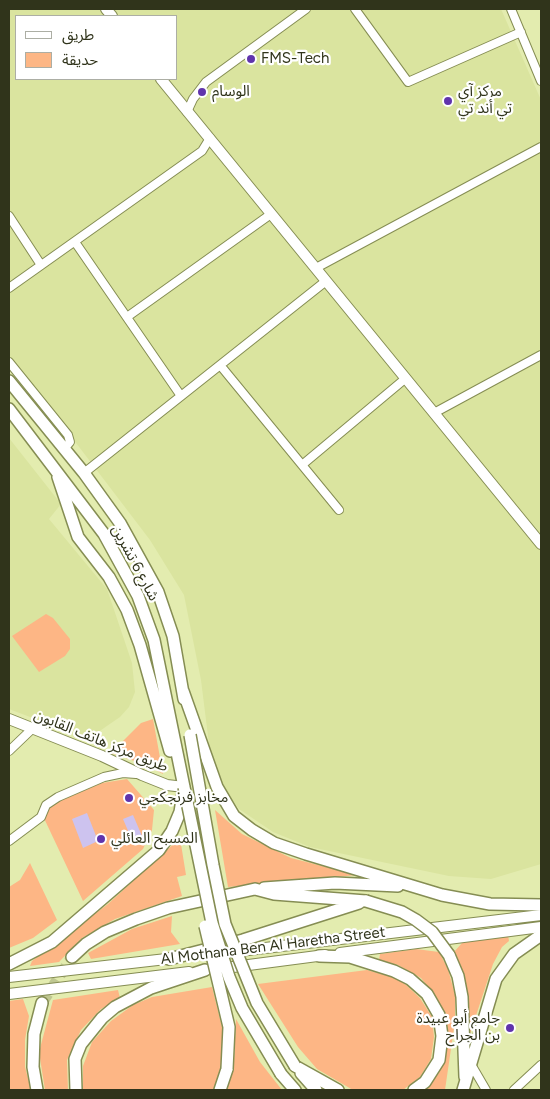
<!DOCTYPE html>
<meta charset="utf-8">
<style>
body{margin:0}
#map{position:relative;width:550px;height:1099px;overflow:hidden;background:#e3ecaf;font-family:Figtree,"Noto Sans Arabic",sans-serif}
canvas{display:block}
.frame{position:absolute;inset:0;border:10px solid #30341b;pointer-events:none}
.legend{position:absolute;left:15px;top:15px;width:162px;height:65px;box-sizing:border-box;background:#fff;border:1px solid #acaea4;margin:0;padding:6px 9px;list-style:none;font-size:15px;color:#30341b}
.legend li{display:flex;align-items:center;gap:10px;height:25px}
.legend b{width:25px;border:1px solid #acaea4}
</style>
<div id="map">
<canvas width="550" height="1099"></canvas>
<div class="frame"></div>
<ul class="legend">
<li><b style="height:6px;background:#fff"></b>طريق</li>
<li><b style="height:14px;background:#fdb685"></b>حديقة</li>
</ul>
</div>
<script>
const ctx = document.querySelector('canvas').getContext('2d');
ctx.lineJoin = 'round';
function fillPath(path, color) { ctx.fillStyle = color; ctx.fill(path, 'evenodd'); }
const toPath = rows => new Path2D(rows.map(r => 'M' + r).join(''));
function strokePath(path, color, width, dash) { ctx.strokeStyle = color; ctx.lineWidth = width; ctx.lineCap = dash ? 'butt' : 'round'; ctx.setLineDash(dash || []); ctx.stroke(path); }
function write(font, color, halo, rows, align = 'center') {
  ctx.font = font + ' Figtree,"Noto Sans Arabic",sans-serif'; ctx.lineWidth = 4.5; ctx.setLineDash([]); ctx.textBaseline = 'middle'; ctx.strokeStyle = halo; ctx.fillStyle = color; for (const [text, x, y, turn = 0] of rows) {
    ctx.save(); ctx.translate(x, y); ctx.rotate((+turn || 0) * Math.PI / 180); ctx.textAlign = isNaN(turn) ? turn : align; if (halo) ctx.strokeText(text, 0, 0); ctx.fillText(text, 0, 0); ctx.restore();
  }
}
fillPath(toPath([
 [9,9,501,9,541,100,541,864,491,879,449,876,310,847,273,832,239,809,220,783,210,752,201,680,184,595,150,540,9,355],
 [16,16,176,16,176,79,16,79],
 [9,438,61,504,49,519,107,589,132,663,135,692,129,707,120,717,88,739,9,709]
]), '#dae49f');
fillPath(toPath([
 [46,614,53,618,70,639,70,649,65,656,39,672,12,636],
 [153,719,163,774,146,765,111,753,141,723],
 [127,779,154,810,152,830,143,849,83,901,42,814,54,803,102,783],
 [215,810,242,834,291,858,357,875,228,887],
 [180,838,186,875,177,877,182,896,115,919,82,938,59,962,30,966,32,961,108,904],
 [30,863,57,920,33,938,9,948,9,887,20,880],
 [172,916,171,932,180,944,91,959,88,953,132,929],
 [508,935,509,941,502,947,493,964,464,1052,468,1000,464,975,454,952,462,943],
 [416,949,439,952,448,969,455,995,455,1021,445,1090,425,1090,439,1073,447,1050,446,1025,437,998,421,978,398,965,379,960,380,954],
 [367,970,392,977,405,984,420,998,432,1017,434,1037,431,1059,420,1077,403,1090,353,1090,317,1069,298,1047,258,984],
 [212,987,223,1031,221,1069,213,1090,83,1090,83,1066,92,1042,111,1021,133,1005,152,997],
 [118,990,120,998,101,1009,81,1030,67,1060,68,1090,45,1090,39,1052,53,1000],
 [23,999,29,1016,25,1040,25,1067,31,1090,9,1090,9,1001],
 [236,1019,260,1062,282,1090,226,1090,234,1062]
]), '#fdb685');
fillPath(toPath([
 [87,813,98,841,83,848,72,819],
 [133,815,142,836,132,840,123,819]
]), '#cdc3ef');
strokePath(toPath([
 [42,1003,72,957]
]), '#bfc791', 11, [11, 5.5]);
const minor = toPath([
 [355,9,408,82,521,32],
 [511,9,541,81],
 [187,112,193,99,206,82,306,9],
 [9,216,41,265],
 [75,242,181,396],
 [316,268,541,147],
 [9,288,202,151,210,138],
 [127,317,271,214],
 [9,362,68,435,70,442,64,449],
 [220,365,339,510],
 [434,413,541,355],
 [302,465,406,378],
 [84,473,326,281],
 [9,751,32,729],
 [9,841,41,817,46,805,58,797,104,777,123,773,136,774],
 [472,1066,486,1090],
 [514,1090,541,1065]
]);
const major = toPath([
 [106,9,112,16],
 [161,79,541,544],
 [9,719,102,756,142,775,167,785,184,787],
 [340,953,541,927],
 [215,954,541,915],
 [218,969,325,955],
 [9,977,175,958],
 [9,994,189,972]
]);
const highway = toPath([
 [9,381,84,473,120,523,158,592,173,636,184,699],
 [9,409,104,534,138,596,154,640,184,787,180,812,172,831,159,850,52,942,9,964],
 [58,477,78,537,109,577,127,610,140,645,170,751],
 [183,691,217,787,234,816,252,830,274,843,306,854,442,895,490,904,541,905],
 [264,888,335,883,398,886],
 [449,955,458,976,462,997,465,1077],
 [319,956,350,957,394,971,410,979,427,994,439,1015,442,1036,439,1060,425,1082,414,1090],
 [72,957,86,944,105,932,136,919,168,908,255,889,274,894,366,901],
 [169,959,243,940,359,903],
 [295,1066,338,1090],
 [301,1073,316,1090],
 [281,1074,295,1090],
 [37,1090,33,1067,34,1034,42,1003],
 [76,1090,75,1059,81,1044,102,1018,115,1007,151,988,205,970],
 [220,1090,227,1069],
 [463,1090,496,979,514,954,541,935]
]);
strokePath(minor, '#858d53', 10);
strokePath(major, '#858d53', 12);
strokePath(highway, '#858d53', 14);
strokePath(minor, '#fff', 8);
strokePath(major, '#fff', 10);
strokePath(highway, '#fff', 11);
const highwayBridge = toPath([
 [190,735,213,865,225,924,257,1003,295,1066],
 [184,787,212,923,229,977,242,1008,281,1074],
 [366,901,402,912,416,920,432,932,449,955],
 [205,926,229,1027,227,1069]
]);
strokePath(highwayBridge, '#858d53', 14, []);
strokePath(highwayBridge, '#fff', 11);
for (const [x, y, r, color] of [
 [251,59,5,"#6034ac"],
 [202,92,5,"#6034ac"],
 [448,101,5,"#6034ac"],
 [129,798,5,"#6034ac"],
 [101,839,5,"#6034ac"],
 [510,1028,5,"#6034ac"]
]) { const dot = new Path2D(); dot.arc(x, y, r, 0, 2 * Math.PI); ctx.fillStyle = color; ctx.fill(dot); strokePath(dot, '#fff', 2); }
write('15px', '#30341b', '#fff', [
 ["FMS-Tech",261,59],
 ["الوسام",212,92],
 ["مركز آي",458,92],
 ["تي أند تي",458,109],
 ["مخابز فرنجكجي",139,798],
 ["المسبح العائلي",111,839],
 ["جامع أبو عبيدة",500,1019,"right"],
 ["بن الجراح",500,1036,"right"]
], 'left');
write('15px', '#30341b', '#fff', [
 ["شارع 6 تشرين",135,563,62],
 ["طريق مركز هاتف القابون",101,741,22],
 ["Al Mothana Ben Al Haretha Street",273,946,-7]
]);
</script>
